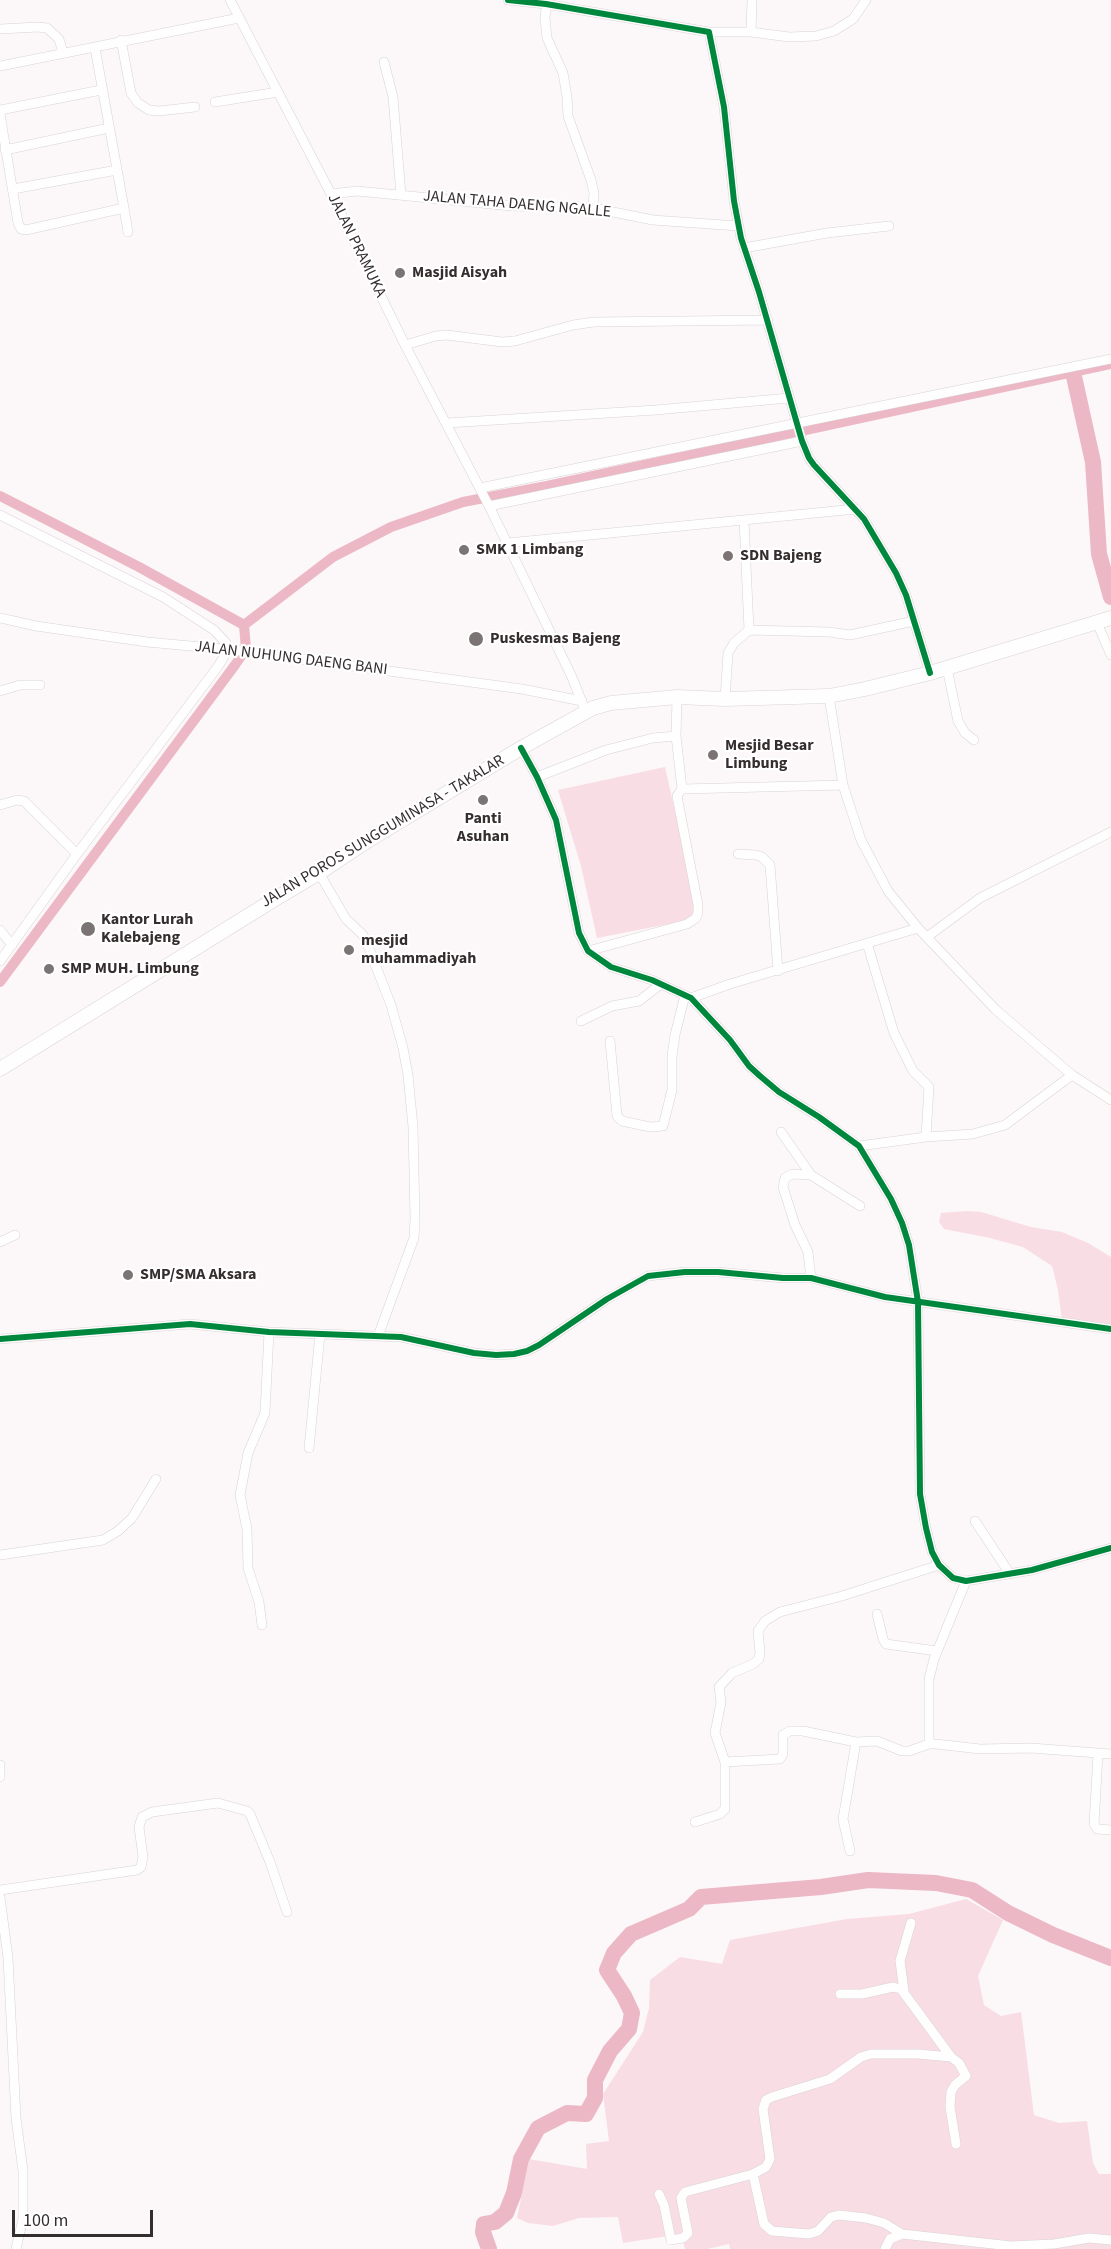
<!DOCTYPE html>
<style>
body{margin:0}
#map{position:relative;width:1111px;height:2249px;overflow:hidden;background:#fcf7f8;font-family:"Source Sans 3",sans-serif}
canvas{display:block}
.scale{position:absolute;left:12px;top:2210px;width:141px;height:27px;box-sizing:border-box;border:3px solid #352e2f;border-top:0;padding-left:8px;font-size:18px;line-height:21px;white-space:nowrap;color:#352e2f;-webkit-text-stroke:4px #fff;paint-order:stroke}
</style>
<div id="map">
<canvas width="1111" height="2249"></canvas>
<div class="scale">100 m</div>
</div>
<script>
const ctx = document.querySelector('canvas').getContext('2d');
ctx.lineJoin = 'round';
function fillPath(path, color) { ctx.fillStyle = color; ctx.fill(path, 'evenodd'); }
const shape = rows => new Path2D(rows.map(r => 'M' + r).join(''));
function trace(path, color, width, dash) { ctx.strokeStyle = color; ctx.lineWidth = width; ctx.lineCap = dash ? 'butt' : 'round'; ctx.setLineDash(dash || []); ctx.stroke(path); }
function label(font, color, halo, rows, align = 'center') {
  ctx.font = font + ' "Source Sans 3",sans-serif'; ctx.lineWidth = 4.5; ctx.setLineDash([]); ctx.textBaseline = 'middle'; ctx.strokeStyle = halo; ctx.fillStyle = color; for (const [text, x, y, turn = 0] of rows) {
    ctx.save(); ctx.translate(x, y); ctx.rotate((+turn || 0) * Math.PI / 180); ctx.textAlign = isNaN(turn) ? turn : align; if (halo) ctx.strokeText(text, 0, 0); ctx.fillText(text, 0, 0); ctx.restore();
  }
}
fillPath(shape([
 [665,767,699,918,597,938,581,866,558,790],
 [968,1211,981,1212,1031,1227,1062,1232,1088,1243,1111,1257,1111,1324,1087,1324,1062,1321,1058,1290,1052,1266,1023,1247,990,1238,944,1229,939,1222,941,1213],
 [966,1899,1003,1920,978,1976,984,2005,1001,2016,1021,2012,1034,2115,1059,2123,1087,2121,1093,2163,1099,2174,1111,2174,1111,2249,730,2249,729,2244,707,2249,685,2249,681,2234,623,2243,618,2217,579,2218,553,2226,528,2223,517,2218,529,2159,587,2169,586,2144,609,2141,603,2094,643,2032,649,2008,650,1980,680,1957,722,1964,730,1940,847,1919,909,1914]
]), '#f9dde4');
trace(shape([
 [0,496,139,567,244,625],
 [244,625,333,557,391,527,463,502,547,486,1111,364],
 [0,982,235,665,246,649,244,625]
]), '#ecb8c5', 10);
trace(shape([
 [1073,372,1093,462,1099,554,1111,597],
 [489,2249,483,2232,484,2224,495,2222,506,2213,514,2193,521,2159,538,2128,567,2113,586,2114,595,2098,595,2080,610,2051,629,2029,632,2013,624,1996,607,1970,614,1953,631,1934,689,1909,701,1897,821,1887,868,1880,936,1883,972,1890,1008,1913,1053,1935,1111,1958]
]), '#ecb8c5', 16);
const minor = shape([
 [230,0,331,194,405,345,489,506,571,675,586,712],
 [508,0,546,4,709,32,724,107,734,201,741,238,759,292,802,441,809,458,814,465,864,519,896,573,906,595,930,673],
 [547,0,545,18,547,38,563,73,567,97,568,116,591,180,594,193,593,208],
 [0,29,38,27,47,28,59,39,63,53],
 [709,32,751,32,789,37,816,36,834,31,853,19,866,0],
 [751,32,752,0],
 [121,40,131,93,138,103,149,110,159,111,195,107],
 [384,62,393,97,401,195],
 [0,66,239,18],
 [215,102,278,92],
 [0,110,101,90],
 [0,114,18,223,21,229,26,230,124,208,95,48],
 [5,150,109,128],
 [13,189,117,170],
 [331,194,357,191,512,206,593,208,653,220,738,226],
 [124,208,128,232],
 [744,248,827,233,889,226],
 [405,345,436,336,447,335,502,342,515,341,573,325,594,322,768,320],
 [447,423,656,410,789,398],
 [480,488,1111,359],
 [489,506,802,441],
 [0,515,163,597,214,630,226,643,228,649,219,665,77,854,0,961],
 [508,543,856,509],
 [0,618,36,626,147,642,234,650,522,689,582,701],
 [1097,623,1111,655],
 [749,630,829,632,850,635,914,621],
 [947,668,958,721,965,733,974,740],
 [0,691,20,685,40,685],
 [829,696,843,785,861,840,888,891,918,928,996,1010,1072,1075,1111,1100],
 [677,697,676,736,682,789],
 [725,699,728,653,734,643,749,630,744,520],
 [521,748,537,777,556,820,579,933,588,951,611,967,652,980,691,998,730,1040,749,1066,760,1076,779,1092,819,1117,859,1146,891,1199,902,1223,909,1245,918,1302,920,1494,926,1528,932,1552,939,1565,953,1578,966,1581,1032,1570,1111,1548],
 [537,777,606,750,653,738,676,736],
 [0,805,17,800,24,801,77,854],
 [738,854,756,855,762,857,770,865,778,971],
 [319,873,346,919,363,935,366,941,391,1005,403,1048,408,1075,413,1127,415,1219,414,1238,378,1336],
 [0,930,12,945],
 [927,937,980,898,1111,832],
 [867,943,894,1033,913,1071,929,1087,926,1137],
 [588,951,687,924,696,918,698,913,698,905,677,796,682,789,843,785],
 [691,998,730,984,918,928],
 [581,1021,612,1006,639,1001,661,984],
 [610,1041,617,1116,622,1121,650,1127,663,1126,672,1090,672,1056,675,1035,685,995],
 [781,1132,811,1175],
 [859,1146,926,1137,973,1134,1005,1125,1072,1075],
 [0,1242,15,1235],
 [811,1278,808,1252,795,1225,783,1187,785,1178,792,1174,811,1175,860,1206],
 [0,1339,190,1324,269,1332,401,1337,474,1353,496,1355,514,1354,527,1351,539,1345,607,1299,648,1276,685,1272,718,1272,783,1278,811,1278,885,1297,1111,1329],
 [309,1448,320,1334],
 [975,1521,1010,1574],
 [0,1555,103,1540,118,1531,132,1518,156,1479],
 [877,1614,883,1639,886,1644,937,1651],
 [262,1625,259,1602,248,1568,247,1529,240,1495,248,1453,265,1413,269,1332],
 [929,1744,929,1679,934,1659,966,1581],
 [1098,1754,1094,1824,1097,1829,1111,1830],
 [725,1762,715,1733,721,1702,719,1687,732,1673,753,1664,759,1659,760,1653,758,1631,765,1621,780,1612,842,1596,939,1565],
 [0,1765,0,1777],
 [695,1822,720,1814,725,1809,725,1762,780,1759,783,1754,783,1735,790,1731,803,1731,856,1742,877,1741,902,1751,909,1751,929,1744,936,1744,980,1749,1031,1748,1111,1754],
 [850,1851,843,1819,856,1742],
 [0,1890,137,1870,141,1867,143,1857,139,1827,142,1817,152,1812,218,1803,247,1811,250,1814,270,1862,287,1912],
 [0,1897,8,1958,16,2118,23,2171,23,2219,16,2249],
 [904,1991,900,1961,911,1923],
 [840,1994,862,1994,893,1987,901,1989,951,2057],
 [753,2174,766,2167,770,2159,763,2109,766,2100,772,2097,830,2079,861,2057,871,2054,918,2054,951,2057,959,2063,966,2076,955,2085,951,2092,950,2107,956,2144],
 [659,2194,664,2205,671,2240,683,2238,688,2233,681,2198,685,2192,753,2174,764,2224,772,2231,809,2234,818,2231,831,2217,839,2215,866,2218,884,2223,902,2234],
 [885,2249,890,2239,902,2234,1011,2246,1054,2244,1089,2238,1111,2240]
]);
const highway = shape([
 [0,1069,280,896,319,873,369,840,521,748,593,708,611,703,677,697,725,699,829,696,865,689,930,673,1111,618]
]);
trace(minor, '#d9d3d4', 10);
trace(highway, '#d9d3d4', 15);
trace(minor, '#fffefe', 9);
trace(highway, '#fffefe', 14);
trace(shape([
 [508,0,546,4,709,32,724,107,734,201,741,238,759,292,802,441,809,458,814,465,864,519,896,573,906,595,930,673],
 [521,748,537,777,556,820,579,933,588,951,611,967,652,980,691,998,730,1040,749,1066,760,1076,779,1092,819,1117,859,1146,891,1199,902,1223,909,1245,918,1302,920,1494,926,1528,932,1552,939,1565,953,1578,966,1581,1032,1570,1111,1548],
 [0,1339,190,1324,269,1332,401,1337,474,1353,496,1355,514,1354,527,1351,539,1345,607,1299,648,1276,685,1272,718,1272,783,1278,811,1278,885,1297,1111,1329]
]), '#00873e', 6);
for (const [x, y, r, color] of [
 [400,273,6,"#7b7475"],
 [464,550,6,"#7b7475"],
 [728,556,6,"#7b7475"],
 [476,639,8,"#7b7475"],
 [713,755,6,"#7b7475"],
 [483,800,6,"#7b7475"],
 [88,929,8,"#7b7475"],
 [349,950,6,"#7b7475"],
 [49,969,6,"#7b7475"],
 [128,1275,6,"#7b7475"]
]) { const dot = new Path2D(); dot.arc(x, y, r, 0, 2 * Math.PI); ctx.fillStyle = color; ctx.fill(dot); trace(dot, '#fff', 2); }
label('16px', '#352e2f', '#fff', [
 ["JALAN TAHA DAENG NGALLE",517,205,5],
 ["JALAN PRAMUKA",356,246,64],
 ["JALAN NUHUNG DAENG BANI",291,659,7],
 ["JALAN POROS SUNGGUMINASA - TAKALAR",383,832,-31]
]);
label('bold 16px', '#352e2f', '#fff', [
 ["Masjid Aisyah",412,273],
 ["SMK 1 Limbang",476,550],
 ["SDN Bajeng",740,556],
 ["Puskesmas Bajeng",490,639],
 ["Mesjid Besar",725,746],
 ["Limbung",725,764],
 ["Panti",483,819,"center"],
 ["Asuhan",483,837,"center"],
 ["Kantor Lurah",101,920],
 ["Kalebajeng",101,938],
 ["mesjid",361,941],
 ["muhammadiyah",361,959],
 ["SMP MUH. Limbung",61,969],
 ["SMP/SMA Aksara",140,1275]
], 'left');
</script>
